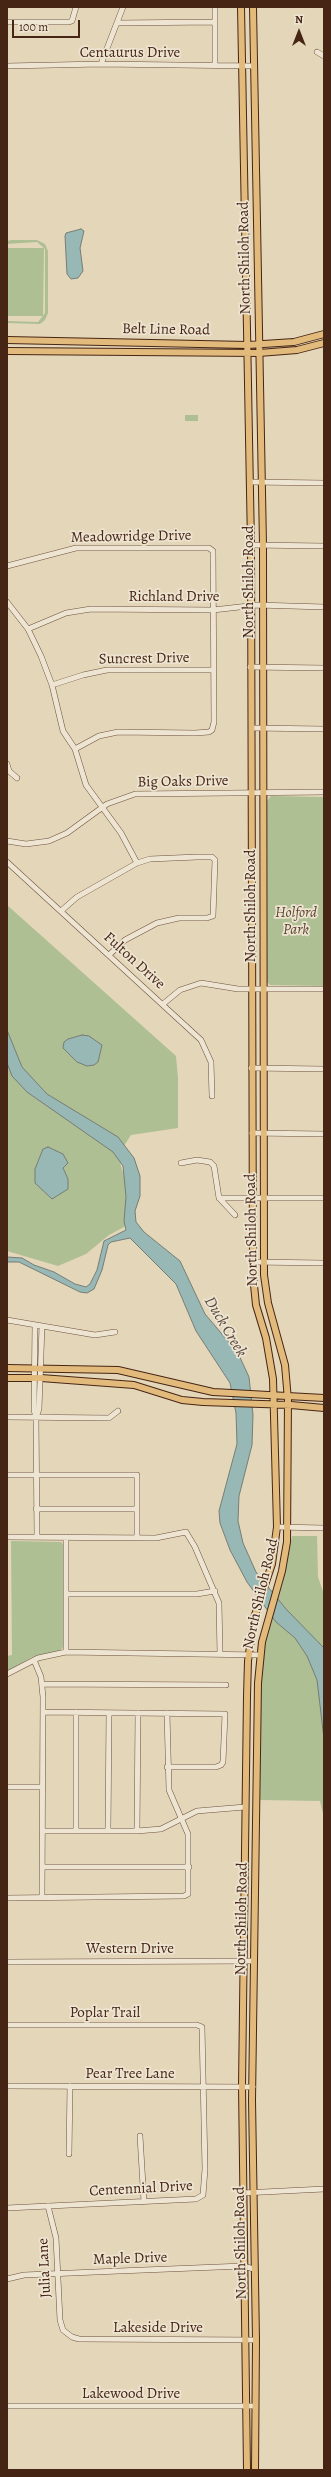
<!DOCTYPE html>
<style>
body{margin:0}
#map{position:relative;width:331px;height:2477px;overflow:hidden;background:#e4d6b9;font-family:Alegreya,serif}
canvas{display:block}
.frame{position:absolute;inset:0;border:8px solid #472515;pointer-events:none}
.north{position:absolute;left:279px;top:12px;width:40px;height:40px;-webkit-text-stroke:3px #ede4d2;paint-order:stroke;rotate:0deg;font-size:11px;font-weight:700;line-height:16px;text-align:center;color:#472515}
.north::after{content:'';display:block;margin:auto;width:14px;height:18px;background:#472515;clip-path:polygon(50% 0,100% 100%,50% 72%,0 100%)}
.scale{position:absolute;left:12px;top:20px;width:68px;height:18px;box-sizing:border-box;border:2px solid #472515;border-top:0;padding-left:5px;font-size:12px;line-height:14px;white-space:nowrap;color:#472515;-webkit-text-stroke:3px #ede4d2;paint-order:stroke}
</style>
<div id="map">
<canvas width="331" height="2477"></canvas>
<div class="frame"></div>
<div class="north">N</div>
<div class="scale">100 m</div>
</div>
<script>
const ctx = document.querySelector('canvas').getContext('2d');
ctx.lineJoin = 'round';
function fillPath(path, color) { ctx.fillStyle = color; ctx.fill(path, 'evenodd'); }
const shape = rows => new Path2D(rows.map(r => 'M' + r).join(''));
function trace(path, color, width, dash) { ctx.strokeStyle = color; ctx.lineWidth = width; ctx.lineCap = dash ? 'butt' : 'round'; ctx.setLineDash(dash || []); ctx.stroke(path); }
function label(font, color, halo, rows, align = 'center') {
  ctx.font = font + ' Alegreya,serif'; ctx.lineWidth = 3.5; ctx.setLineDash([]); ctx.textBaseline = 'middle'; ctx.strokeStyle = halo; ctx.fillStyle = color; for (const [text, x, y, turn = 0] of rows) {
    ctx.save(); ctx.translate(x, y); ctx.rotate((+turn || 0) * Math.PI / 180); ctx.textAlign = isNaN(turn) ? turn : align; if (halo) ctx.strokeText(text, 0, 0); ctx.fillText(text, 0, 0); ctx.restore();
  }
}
fillPath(shape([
 [11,240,37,240,45,244,48,251,48,313,45,320,40,324,7,323,7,321,38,322,45,313,45,249,37,242,7,244,7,241],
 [7,248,44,248,43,316,7,316],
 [185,415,198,415,198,421,185,421],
 [271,796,324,797,324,986,270,985,266,981,267,801],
 [7,905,176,1056,178,1078,178,1128,131,1135,118,1155,129,1195,126,1226,109,1235,86,1254,58,1266,7,1251],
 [292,1536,317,1536,318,1577,324,1594,324,1818,320,1801,259,1800,262,1655,267,1626,282,1585],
 [11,1541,61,1542,63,1544,63,1647,60,1651,32,1657,7,1672,7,1656,12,1655]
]), '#aebf94');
const water = shape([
 [81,229,84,231,80,248,83,271,78,278,71,279,67,274,65,236,66,233,81,229],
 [7,1030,22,1067,47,1094,118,1137,134,1158,140,1176,140,1196,135,1211,136,1222,144,1232,180,1261,205,1314,238,1353,249,1377,253,1415,252,1445,239,1496,238,1521,243,1543,256,1572,286,1609,324,1648,324,1739,317,1680,307,1656,295,1638,276,1622,247,1582,230,1550,220,1523,219,1511,237,1444,236,1413,230,1383,196,1331,176,1284,130,1238,111,1242,108,1245,102,1270,94,1289,87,1293,80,1292,19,1262,7,1262,7,1257,22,1258,34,1265,54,1272,75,1284,86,1287,90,1284,97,1270,104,1241,126,1230,124,1221,126,1197,123,1166,113,1152,27,1092,12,1076,7,1063,7,1030],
 [82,1035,89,1036,102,1045,98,1062,94,1065,87,1066,77,1062,63,1048,64,1042,68,1039,82,1035],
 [48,1147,63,1154,68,1163,63,1168,68,1179,68,1189,52,1199,35,1183,35,1169,43,1149,48,1147]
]);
fillPath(water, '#97b8b5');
trace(water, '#777d75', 1);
const minor = shape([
 [215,7,215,65],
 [7,22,69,22,72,21,76,7],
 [117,23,215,22],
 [317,52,324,56],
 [101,64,123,7],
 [7,66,101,64,254,66],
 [250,482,324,483],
 [251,545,324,546],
 [7,566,76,548,209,548,213,551,214,722,212,730,209,732,195,733,118,732,99,736,75,749],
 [7,602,28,629,41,656,52,685,63,731,75,749,86,785,121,833,137,863],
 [28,629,66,613,91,609,213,610,257,605,324,607],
 [250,667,324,668],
 [52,685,83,675,107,670,213,670],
 [252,728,324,729],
 [7,764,9,771,17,778],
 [7,841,26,844,49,841,67,833,107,804,135,794,324,792],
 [7,862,201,1040,211,1062,212,1096],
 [61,911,77,897,137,863,150,859,197,857,212,857,215,860,213,916,207,918,179,918,157,923,125,940,109,955],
 [163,1004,180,990,201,983,238,989,324,989],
 [251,1068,324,1069],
 [252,1133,324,1134],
 [181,1163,197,1160,210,1162,214,1166,219,1198,235,1215],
 [219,1198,324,1198],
 [253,1262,324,1263],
 [7,1320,95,1335,115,1332],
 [35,1325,34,1410,36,1417,39,1409,42,1326],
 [7,1417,109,1418,118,1411],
 [36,1417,37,1537],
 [7,1475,137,1475,137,1538],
 [36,1509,137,1509],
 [277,1527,324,1528],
 [7,1537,156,1538,186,1532,195,1547,219,1603,220,1654],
 [66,1537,66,1594],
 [66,1652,66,1594,197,1594,215,1591],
 [34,1660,41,1677,43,1697,42,1896],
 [7,1674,38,1658,66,1652,260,1655],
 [42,1684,226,1685],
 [43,1712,225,1714,223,1762,221,1765,216,1767,167,1767],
 [76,1712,76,1830],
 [7,1787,43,1787],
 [108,1830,109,1713],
 [42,1831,137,1831,161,1829,197,1811,245,1807],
 [137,1831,138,1713],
 [42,1867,189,1867],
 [7,1898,184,1896,188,1894,188,1834,169,1790,167,1713],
 [7,1962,254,1961],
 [7,2025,197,2025,202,2027,205,2169,203,2195,196,2199,7,2208],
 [7,2086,253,2087],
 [140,2136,144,2202],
 [69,2154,70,2086],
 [243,2193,324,2189],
 [48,2206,56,2238,60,2320,63,2330,72,2337,79,2339,256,2340],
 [7,2279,24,2275,119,2271,243,2266,254,2269],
 [7,2406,255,2406]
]);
const major = shape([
 [241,7,251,545,253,1275,256,1305,266,1338,273,1379,277,1527,272,1564,254,1618,248,1661,247,1696,242,2086,247,2470],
 [253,7,263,545,264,1275,268,1303,285,1365,288,1400,287,1542,282,1571,262,1642,258,1683,252,2100,256,2340,255,2470],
 [7,340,248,345,294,342,324,334],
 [7,351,259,353,297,350,324,343],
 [7,1368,118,1370,213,1392,324,1398],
 [7,1378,41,1378,134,1385,182,1400,203,1402,291,1405,324,1408]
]);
trace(minor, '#6e513e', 6);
trace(major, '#472515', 8);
trace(minor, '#ede4d2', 5);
trace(major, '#e2bb7c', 6);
label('15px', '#472515', '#ede4d2', [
 ["Centaurus Drive",130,53],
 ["North Shiloh Road",245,258,-91],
 ["Belt Line Road",166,330,1],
 ["Meadowridge Drive",131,537,-1],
 ["North Shiloh Road",249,582,-90],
 ["Richland Drive",174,597],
 ["Suncrest Drive",144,659,-1],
 ["Big Oaks Drive",183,782,-1],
 ["North Shiloh Road",251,906,-90],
 ["Fulton Drive",134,961,42],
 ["North Shiloh Road",252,1230,-91],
 ["North Shiloh Road",261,1594,-77],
 ["North Shiloh Road",242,1919,-89],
 ["Western Drive",130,1949],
 ["Poplar Trail",105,2013],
 ["Pear Tree Lane",130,2074],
 ["Centennial Drive",141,2189,-3],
 ["North Shiloh Road",241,2243,-91],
 ["Maple Drive",130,2259,-2],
 ["Julia Lane",45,2268,-93],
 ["Lakeside Drive",158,2328],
 ["Lakewood Drive",131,2394]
]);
label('italic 15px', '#5c442e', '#ede4d2', [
 ["Holford",296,913],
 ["Park",296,930]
]);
label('italic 16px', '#5b4a3d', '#ede4d2', [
 ["Duck Creek",225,1327,59]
]);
</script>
